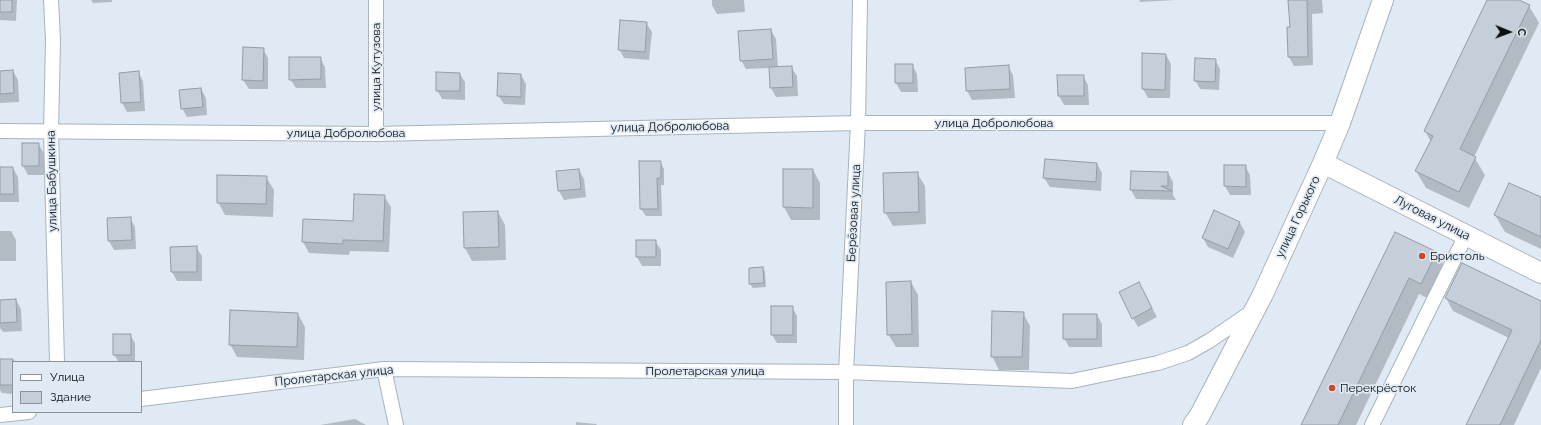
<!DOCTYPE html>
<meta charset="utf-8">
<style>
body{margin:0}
#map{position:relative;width:1541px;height:425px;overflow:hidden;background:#dfeaf4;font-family:Raleway,sans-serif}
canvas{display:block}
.legend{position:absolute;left:12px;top:361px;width:130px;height:52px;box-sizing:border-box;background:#dfeaf4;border:1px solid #8b939a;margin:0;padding:5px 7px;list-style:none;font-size:12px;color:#0c1013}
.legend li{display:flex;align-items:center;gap:8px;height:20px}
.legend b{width:20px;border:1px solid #8b939a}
.north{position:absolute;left:1489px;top:12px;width:40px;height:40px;-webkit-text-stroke:3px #dfeaf4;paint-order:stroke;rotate:91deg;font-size:11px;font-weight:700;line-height:16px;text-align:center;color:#0c1013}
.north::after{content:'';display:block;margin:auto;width:14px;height:18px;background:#0c1013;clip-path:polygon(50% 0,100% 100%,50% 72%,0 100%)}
</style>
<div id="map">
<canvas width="1541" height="425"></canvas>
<ul class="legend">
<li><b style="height:5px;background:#fff"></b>Улица</li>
<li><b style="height:11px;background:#c4cfd9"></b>Здание</li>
</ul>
<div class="north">С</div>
</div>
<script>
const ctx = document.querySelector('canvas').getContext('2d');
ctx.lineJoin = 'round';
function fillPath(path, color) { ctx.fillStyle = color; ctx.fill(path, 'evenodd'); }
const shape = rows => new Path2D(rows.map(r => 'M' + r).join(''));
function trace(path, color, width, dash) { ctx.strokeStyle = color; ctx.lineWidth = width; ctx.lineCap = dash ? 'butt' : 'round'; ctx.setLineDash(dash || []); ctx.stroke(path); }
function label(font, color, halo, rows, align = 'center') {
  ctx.font = font + ' Raleway,sans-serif'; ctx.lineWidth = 3.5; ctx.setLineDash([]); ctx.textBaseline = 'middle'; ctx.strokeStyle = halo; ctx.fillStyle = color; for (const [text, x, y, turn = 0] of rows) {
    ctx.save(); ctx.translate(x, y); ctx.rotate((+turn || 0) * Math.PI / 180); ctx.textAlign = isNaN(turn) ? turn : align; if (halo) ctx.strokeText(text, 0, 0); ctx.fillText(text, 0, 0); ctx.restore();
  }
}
fillPath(shape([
 [0,0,17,0,16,21,0,20],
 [91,0,112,0,112,2,93,3],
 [712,0,744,0,745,12,717,14,712,5],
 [1139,0,1176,0,1140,2],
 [1289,0,1322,0,1323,13,1312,14,1313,65,1294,66,1289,57,1291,27],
 [1488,0,1517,0,1529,6,1539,23,1474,157,1485,175,1469,208,1426,188,1416,171,1431,142,1425,131],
 [646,23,652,32,649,60,624,58,619,49],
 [771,30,776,39,778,68,791,67,797,76,798,96,776,97,771,88,770,68,746,69,741,60],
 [263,49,268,58,268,89,249,89,243,80],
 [1166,55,1171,64,1170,98,1148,98,1143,89],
 [320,58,325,67,326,88,296,88,290,79],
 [1215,60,1220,69,1219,90,1200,89,1195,80],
 [912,65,917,74,918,92,901,92,896,83],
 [1008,66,1013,75,1015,98,972,100,967,91,966,69],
 [13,71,18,80,19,102,0,103,0,72],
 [138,72,143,81,145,111,127,112,122,103,120,74],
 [460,74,465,82,465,100,442,99,437,90],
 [521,75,526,84,525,105,504,104,498,95],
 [1058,76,1083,76,1088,85,1089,105,1064,105,1059,96],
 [201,89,206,98,207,115,187,117,182,108],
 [38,144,44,153,44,175,28,175,23,166],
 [640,162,660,162,664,169,664,185,661,185,662,216,646,216,641,209],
 [1097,164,1102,173,1101,191,1050,187,1044,178],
 [1225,166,1245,166,1250,175,1251,195,1230,195,1225,186],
 [0,168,13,168,18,177,19,202,0,202],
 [579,170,584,179,586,197,564,200,559,191],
 [784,170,813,170,820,183,820,220,791,220,784,207],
 [917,173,925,186,926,224,893,226,885,212],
 [1168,173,1173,182,1173,195,1176,200,1136,199,1131,190],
 [266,177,274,190,273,217,225,215,218,202],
 [384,196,391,207,389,252,350,251,349,255,309,253,303,242,354,222],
 [1541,199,1541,249,1505,232,1495,215],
 [498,212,505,225,506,260,472,261,465,248],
 [130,218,135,227,136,249,114,250,109,241],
 [1240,223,1245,232,1233,258,1208,247,1203,238],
 [0,231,11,231,16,240,16,261,0,261],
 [1395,233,1436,253,1446,269,1431,300,1419,294,1356,425,1302,425],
 [637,241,655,241,661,250,661,266,642,266,637,257],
 [196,247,202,256,202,281,177,281,172,272,171,248],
 [763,268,765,272,766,287,753,288,750,284],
 [911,282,918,295,919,347,896,347,888,334],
 [1144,292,1157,317,1138,327,1133,318],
 [1446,298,1541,303,1541,368,1514,425,1467,425,1509,338,1453,311],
 [16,300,21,309,22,331,3,332,0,328,0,301],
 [792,307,797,316,797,343,777,343,772,335],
 [1023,313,1030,326,1029,370,999,370,992,356],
 [298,314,305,327,304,360,237,357,230,344],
 [1097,315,1102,324,1102,347,1069,347,1064,338],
 [130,335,135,343,135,362,119,362,114,355],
 [0,360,14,360,15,362,13,362,13,394,2,393,0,390],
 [355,419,366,425,320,425],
 [576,422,596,424,597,425,576,425]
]), '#0003');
const building = shape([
 [0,0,12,0,12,12,0,12,0,0],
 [1288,0,1307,0,1308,57,1288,57,1287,27,1290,27,1288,0],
 [1487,0,1519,0,1530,5,1460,149,1476,157,1459,192,1415,171,1433,136,1424,131,1487,0],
 [620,20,647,22,645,52,618,50,620,20],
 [771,29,773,59,740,61,738,31,771,29],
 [243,47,264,48,263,81,242,80,243,47],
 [1142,53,1166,54,1165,90,1142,89,1142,53],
 [289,57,321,57,321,79,289,80,289,57],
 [1195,58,1216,59,1215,82,1194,81,1195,58],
 [895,64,913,64,913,83,895,83,895,64],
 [1009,65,1010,89,966,91,965,68,1009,65],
 [792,66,793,87,770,88,769,67,792,66],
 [13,70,14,93,0,94,0,71,13,70],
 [139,71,141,102,121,103,119,73,139,71],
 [436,72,460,73,460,91,436,91,436,72],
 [498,73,521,74,521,97,497,96,498,73],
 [1057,75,1084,75,1084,96,1058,96,1057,75],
 [201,88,203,107,181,109,179,90,201,88],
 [22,143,39,143,39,166,22,166,22,143],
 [1045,159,1097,163,1096,182,1043,178,1045,159],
 [639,161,661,161,661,178,657,178,658,209,640,209,639,161],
 [1224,165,1246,165,1246,187,1224,186,1224,165],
 [0,167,13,167,14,194,0,194,0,167],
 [579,169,581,189,558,191,556,171,579,169],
 [783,169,813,169,813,208,783,207,783,169],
 [1131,171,1168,172,1168,186,1161,186,1172,191,1130,190,1131,171],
 [918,172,919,212,884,213,883,173,918,172],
 [217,175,267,176,266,204,217,203,217,175],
 [1509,183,1541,197,1541,237,1494,215,1509,183],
 [354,194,385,195,383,241,343,240,343,244,302,242,303,219,353,221,354,194],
 [1214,210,1240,222,1228,249,1202,238,1214,210],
 [498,211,499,247,464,248,463,212,498,211],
 [131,217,132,240,108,241,107,218,131,217],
 [1395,232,1437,252,1421,284,1409,278,1338,425,1301,425,1395,232],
 [636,240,656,240,656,257,636,257,636,240],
 [197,246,197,272,171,272,170,247,197,246],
 [1462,263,1541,301,1541,340,1500,425,1466,425,1512,330,1445,298,1462,263],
 [763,267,764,283,749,284,749,268,763,267],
 [911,281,912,334,887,335,886,282,911,281],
 [1139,282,1152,308,1132,319,1119,292,1139,282],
 [16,299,17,322,0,323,0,300,16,299],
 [771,306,793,306,793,335,771,335,771,306],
 [230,310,298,313,297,347,229,345,230,310],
 [992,311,1024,312,1022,357,991,357,992,311],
 [1063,314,1097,314,1097,339,1063,339,1063,314],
 [113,334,131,334,131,355,113,355,113,334],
 [0,359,13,359,13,385,0,385,0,359]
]);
fillPath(building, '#c4cfd9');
trace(building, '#929da6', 1);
const street = shape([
 [51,0,53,40,51,132,57,362],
 [0,131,376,134,858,123,1340,123],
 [376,134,376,0],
 [384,369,396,425],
 [141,399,384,369,846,372,1072,381,1158,363,1188,353,1209,341,1253,311],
 [0,415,29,412],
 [846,425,846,372,858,123,860,0],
 [1372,425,1466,235]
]);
const secondary = shape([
 [1323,163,1541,273],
 [1193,425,1200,415,1263,294,1323,163,1340,123,1383,0]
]);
trace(street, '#a8b3bd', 16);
trace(secondary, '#a8b3bd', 22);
trace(street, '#fff', 14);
trace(secondary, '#fff', 20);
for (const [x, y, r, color] of [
 [1422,256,4,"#d14726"],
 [1332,388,4,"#d14726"]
]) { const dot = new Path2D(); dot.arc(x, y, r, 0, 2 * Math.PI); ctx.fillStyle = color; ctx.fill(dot); trace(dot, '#dfeaf4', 1.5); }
label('12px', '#0c1013', '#dfeaf4', [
 ["улица Кутузова",376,67,-90],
 ["улица Добролюбова",994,123],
 ["улица Добролюбова",670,127,-1],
 ["улица Добролюбова",346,133],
 ["улица Бабушкина",52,181,-91],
 ["Берёзовая улица",854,213,-87],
 ["улица Горького",1298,217,-65],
 ["Луговая улица",1432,218,27],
 ["Пролетарская улица",705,371],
 ["Пролетарская улица",334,376,-6]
]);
label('12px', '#0c1013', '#dfeaf4', [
 ["Бристоль",1430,256],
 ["Перекрёсток",1340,388]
], 'left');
</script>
